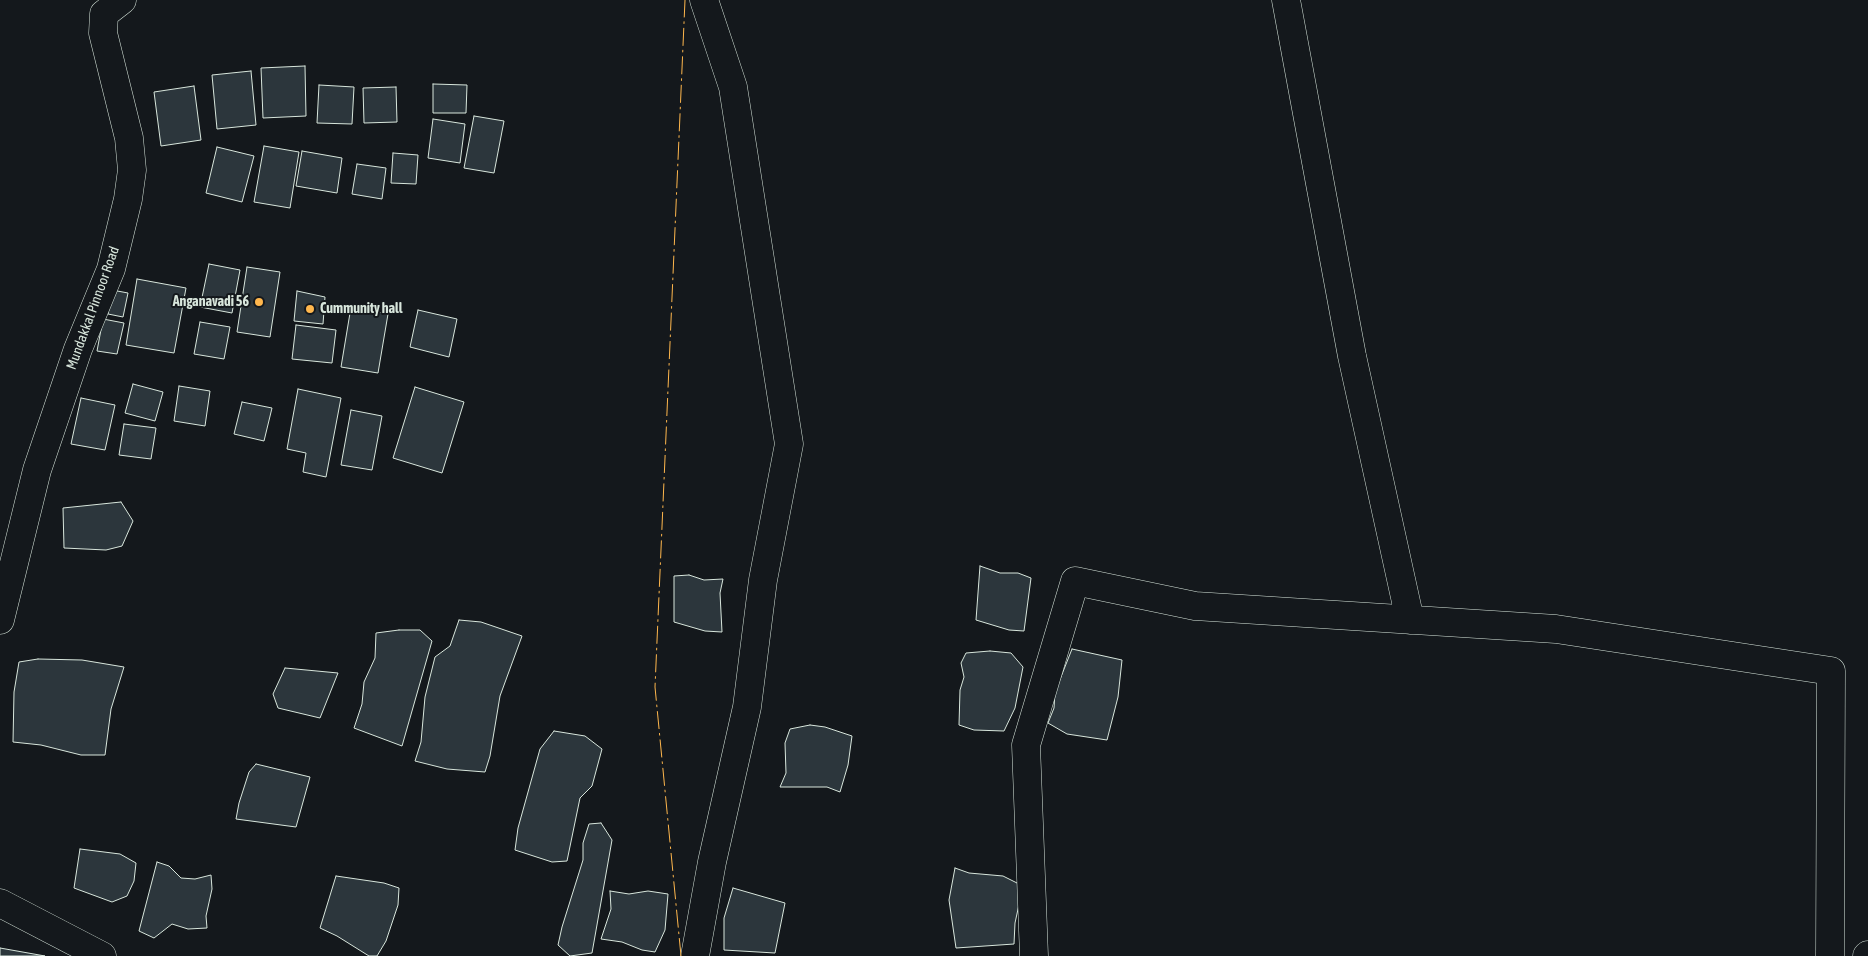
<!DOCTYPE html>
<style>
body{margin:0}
canvas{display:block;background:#14181c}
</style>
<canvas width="1868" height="956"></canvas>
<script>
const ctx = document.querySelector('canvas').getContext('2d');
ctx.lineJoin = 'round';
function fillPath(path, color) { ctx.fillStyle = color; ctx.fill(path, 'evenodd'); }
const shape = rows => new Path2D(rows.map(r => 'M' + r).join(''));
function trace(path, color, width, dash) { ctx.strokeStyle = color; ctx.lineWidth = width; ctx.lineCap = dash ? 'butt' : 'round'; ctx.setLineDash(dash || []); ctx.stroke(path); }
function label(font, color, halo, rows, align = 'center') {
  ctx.font = font + ' "Asap Condensed",sans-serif'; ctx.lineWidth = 4; ctx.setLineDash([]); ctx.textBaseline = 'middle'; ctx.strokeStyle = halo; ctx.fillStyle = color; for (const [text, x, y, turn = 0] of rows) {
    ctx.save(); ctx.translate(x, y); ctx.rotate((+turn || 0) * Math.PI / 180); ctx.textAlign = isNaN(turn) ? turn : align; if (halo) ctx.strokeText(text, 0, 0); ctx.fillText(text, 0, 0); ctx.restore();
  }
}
const building = shape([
 [305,66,306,116,263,118,261,68,305,66],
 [251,71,256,125,217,129,212,75,251,71],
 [433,84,467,85,466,113,433,113,433,84],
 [319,85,354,87,352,124,317,123,319,85],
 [194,86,201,140,161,146,154,92,194,86],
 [396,87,397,122,364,123,363,88,396,87],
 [474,116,504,121,494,173,464,168,474,116],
 [433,119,465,124,460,163,428,158,433,119],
 [264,146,299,152,290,208,254,202,264,146],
 [217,147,254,156,242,202,206,193,217,147],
 [302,151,342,158,337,193,296,186,302,151],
 [393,153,418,155,416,184,391,183,393,153],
 [357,164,386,168,382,199,352,194,357,164],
 [209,264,240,270,232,313,200,307,209,264],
 [247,267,280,272,270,337,237,332,247,267],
 [137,279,186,288,174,353,126,345,137,279],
 [112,290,128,293,123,317,108,314,112,290],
 [297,291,325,297,323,324,294,321,297,291],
 [351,307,388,314,378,373,341,367,351,307],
 [418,310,457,319,449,357,410,347,418,310],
 [103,319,124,323,117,354,97,351,103,319],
 [200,322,230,327,224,359,194,354,200,322],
 [296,325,336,330,332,363,292,359,296,325],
 [133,384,163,392,155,421,125,413,133,384],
 [179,386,210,391,205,426,174,421,179,386],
 [415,387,464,402,442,473,393,458,415,387],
 [298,389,341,398,326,477,303,472,306,453,287,449,298,389],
 [81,398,115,405,105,450,71,444,81,398],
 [242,402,272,408,264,441,234,434,242,402],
 [351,410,382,416,372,470,341,465,351,410],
 [124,424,156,428,151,459,119,455,124,424],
 [121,502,133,521,122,546,106,550,64,548,63,508,121,502],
 [980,566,1000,573,1018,573,1031,578,1024,631,1009,630,976,620,980,566],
 [689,575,704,580,723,579,720,593,722,632,705,631,674,622,674,576,689,575],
 [459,620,481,622,522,636,500,696,490,756,485,772,447,769,415,761,421,742,425,697,435,657,450,646,459,620],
 [399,630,420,630,432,641,402,746,354,728,362,704,364,682,375,658,376,633,399,630],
 [1072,649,1122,660,1118,697,1107,740,1067,734,1048,723,1054,708,1055,692,1072,649],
 [990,651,1011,653,1023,667,1015,708,1004,731,974,730,959,725,960,690,964,677,961,663,966,653,990,651],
 [38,659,82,660,124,667,111,709,105,755,81,755,41,745,13,742,14,692,19,662,38,659],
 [285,668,338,673,320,718,278,708,273,694,285,668],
 [810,725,825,727,852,736,848,765,840,792,827,787,780,787,786,773,785,743,790,729,810,725],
 [554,731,585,736,602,749,592,786,580,798,567,861,552,862,515,850,518,828,540,749,554,731],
 [256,764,310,777,296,827,236,819,239,803,249,772,256,764],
 [601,823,612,840,592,953,570,956,558,945,562,927,583,860,583,843,589,824,601,823],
 [80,849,120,854,136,863,134,881,127,896,112,902,74,888,80,849],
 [157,862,169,866,181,878,195,879,211,875,212,889,206,916,207,928,188,929,172,924,154,938,139,931,157,862],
 [955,868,969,873,1003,876,1023,886,1015,923,1014,944,956,948,949,900,955,868],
 [336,876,384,883,399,888,398,905,386,941,377,956,369,956,337,936,320,928,336,876],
 [733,888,785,903,775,953,724,950,724,918,733,888],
 [610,891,629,894,648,891,668,894,665,930,655,952,642,950,622,942,601,939,611,909,610,891],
 [0,948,45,956,0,956,0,948]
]);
fillPath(building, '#2c363c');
trace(building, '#d8e6dc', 1);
const street = shape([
 [1286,0,1352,356,1410,620],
 [0,620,37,470,78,349,111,269,128,199,132,170,129,138,103,33,104,14,122,0],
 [0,903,102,956],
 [695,956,712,862,747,707,763,580,789,444,733,87,704,0],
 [1034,956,1026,745,1075,581,1195,606,1556,629,1831,671,1830,956],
 [1867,956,1868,955]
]);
trace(street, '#d8e6dc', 29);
trace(street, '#14181c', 28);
trace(shape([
 [681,956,655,687,685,0]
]), '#ffb74d', 1, [18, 4, 2.5, 4]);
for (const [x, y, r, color] of [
 [259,302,5,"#ffb74d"],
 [310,309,5,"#ffb74d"]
]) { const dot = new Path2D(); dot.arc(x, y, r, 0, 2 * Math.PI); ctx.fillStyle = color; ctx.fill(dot); trace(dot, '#14181c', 2); }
label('bold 14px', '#d8e6dc', '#14181c', [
 ["Anganavadi 56",249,302],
 ["Cummunity hall",320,309,"left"]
], 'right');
label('14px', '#d8e6dc', '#14181c', [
 ["Mundakkal Pinnoor Road",93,308,-70]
]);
</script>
